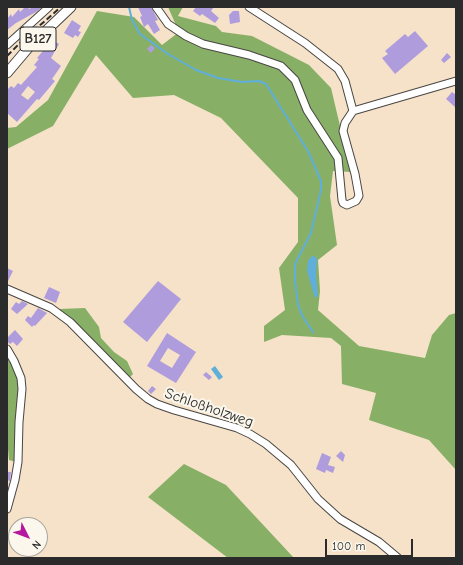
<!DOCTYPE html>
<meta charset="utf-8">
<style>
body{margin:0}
#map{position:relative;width:463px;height:565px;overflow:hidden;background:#f5e2c9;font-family:"Comic Neue",sans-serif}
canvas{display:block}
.frame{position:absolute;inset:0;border:8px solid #2b2b2b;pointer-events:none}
.north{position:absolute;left:8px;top:517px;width:40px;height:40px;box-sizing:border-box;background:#fbf7ec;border:1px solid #a8a59f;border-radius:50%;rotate:132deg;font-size:11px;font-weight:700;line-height:16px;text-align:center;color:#2b2b2b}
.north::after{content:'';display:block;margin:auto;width:14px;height:18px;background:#b5179e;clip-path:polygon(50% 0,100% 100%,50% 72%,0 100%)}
.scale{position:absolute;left:325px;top:539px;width:88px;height:18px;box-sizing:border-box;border:2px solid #2b2b2b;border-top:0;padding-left:5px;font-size:12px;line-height:14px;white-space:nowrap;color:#2b2b2b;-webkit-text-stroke:3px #fbf7ec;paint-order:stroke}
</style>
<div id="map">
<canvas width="463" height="565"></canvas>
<div class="frame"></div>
<div class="north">N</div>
<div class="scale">100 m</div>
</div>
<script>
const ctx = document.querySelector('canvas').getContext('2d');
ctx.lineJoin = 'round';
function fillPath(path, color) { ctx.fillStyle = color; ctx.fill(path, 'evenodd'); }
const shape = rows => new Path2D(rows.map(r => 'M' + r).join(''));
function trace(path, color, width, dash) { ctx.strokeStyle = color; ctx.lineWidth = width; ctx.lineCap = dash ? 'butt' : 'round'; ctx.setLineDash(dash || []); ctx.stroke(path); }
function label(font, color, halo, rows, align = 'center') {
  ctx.font = font + ' "Comic Neue",sans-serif'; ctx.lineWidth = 4; ctx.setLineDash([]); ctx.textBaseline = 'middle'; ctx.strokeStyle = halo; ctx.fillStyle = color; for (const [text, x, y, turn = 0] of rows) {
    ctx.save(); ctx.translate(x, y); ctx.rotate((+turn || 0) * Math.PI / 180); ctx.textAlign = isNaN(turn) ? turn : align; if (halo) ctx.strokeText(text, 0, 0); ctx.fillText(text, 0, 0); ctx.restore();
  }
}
fillPath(shape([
 [168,7,183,7,178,16,216,26,222,32,252,36,309,65,331,88,351,172,333,171,330,196,337,245,318,260,320,291,318,310,359,346,425,358,432,335,449,315,456,313,456,470,429,440,369,420,376,393,342,384,341,346,331,338,282,335,264,342,264,326,285,310,279,268,298,242,298,198,221,118,174,95,133,98,96,55,53,126,7,149,7,128,16,127,48,100,97,11,134,17,162,45,179,32],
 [85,308,99,327,101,338,114,352,127,361,133,374,128,379,57,310,60,309],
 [7,354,18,379,20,391,16,462,9,460,7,439],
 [184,464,226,485,294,558,228,558,148,497]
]), '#87af66');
fillPath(shape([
 [312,256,316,257,317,260,316,274,318,296,315,298,307,271,308,261],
 [215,366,223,377,219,380,211,369]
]), '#60afda');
trace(shape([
 [129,7,132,20,140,34,168,54,196,70,218,78,242,82,259,81,266,84,308,151,321,181,321,190,311,233,295,264,295,280,298,305,303,317,313,332]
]), '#60afda', 2);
fillPath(shape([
 [25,7,28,7,29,9,33,7,42,7,36,12,16,23,7,30,7,19,11,14,12,17,19,9,20,12],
 [138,7,151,7,158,20,155,21,160,30,154,34,148,24,144,27,140,17,142,16],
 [196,7,214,7,211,11,219,18,215,23,202,14,200,16,193,11],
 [233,11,239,11,240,22,230,24,229,15],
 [72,20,81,26,78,31,81,32,78,37,75,35,73,38,64,33],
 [415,31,428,46,395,74,382,58,388,54,385,51,405,34,408,37],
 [52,40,59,44,51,58,61,66,52,79,55,81,39,100,37,99,17,122,7,113,7,90,11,86,14,88,18,83,21,85,37,67,34,65,39,59,37,58],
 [28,86,35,92,28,100,21,95],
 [151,45,155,48,151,53,147,49],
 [447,53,451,57,444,63,441,60],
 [452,92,456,95,456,108,446,99],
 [7,268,13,271,7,283],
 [158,281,181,299,147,342,123,322],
 [49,287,60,292,56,303,44,298],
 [22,301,28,304,17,314,11,309,16,302,19,304],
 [38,308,47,313,35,326,34,325,32,327,25,320,28,316,31,318],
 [15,330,23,339,17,346,13,342,10,344,7,341,7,338],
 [167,333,196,352,176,383,147,366],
 [168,348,180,355,172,368,160,361],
 [206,372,212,377,209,380,203,375],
 [152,386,156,389,151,394,148,391],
 [341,451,345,455,343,462,336,456],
 [322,453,331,457,328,465,335,467,333,473,326,470,325,473,316,469],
 [7,472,11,472,10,481,7,480]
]), '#af9cdc');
const minor = shape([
 [156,7,168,24,186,36,203,44,249,55,281,66,295,80,307,110,338,158,342,200,343,203,347,205,356,201,359,196,355,174,343,131,345,123,353,111,456,81],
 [249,7,305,43,338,69,345,81,353,111],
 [7,45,49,7],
 [7,289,51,308,70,322,136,389,148,399,157,404,174,410,237,428,250,434,266,444,291,465,318,499,340,519,379,542,398,558],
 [7,349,14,361,21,378,22,389,19,422,18,462,15,480,7,509]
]);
const major = shape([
 [7,73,29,47,71,7]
]);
trace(minor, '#494643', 9);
trace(major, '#494643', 11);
trace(minor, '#fff', 7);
trace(major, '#fff', 9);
trace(shape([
 [7,56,23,40,61,7]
]), '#2b2b2b', 2, [6, 3]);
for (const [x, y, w] of [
 [38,39,36]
]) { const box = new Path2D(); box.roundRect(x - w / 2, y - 12, w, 24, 3); ctx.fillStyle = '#fbf7ec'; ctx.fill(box); trace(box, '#2b2b2b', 1); }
label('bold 14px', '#2b2b2b', null, [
 ["B127",38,39]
]);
label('15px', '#2b2b2b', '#fbf7ec', [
 ["Schloßholzweg",209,408,19]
]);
</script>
